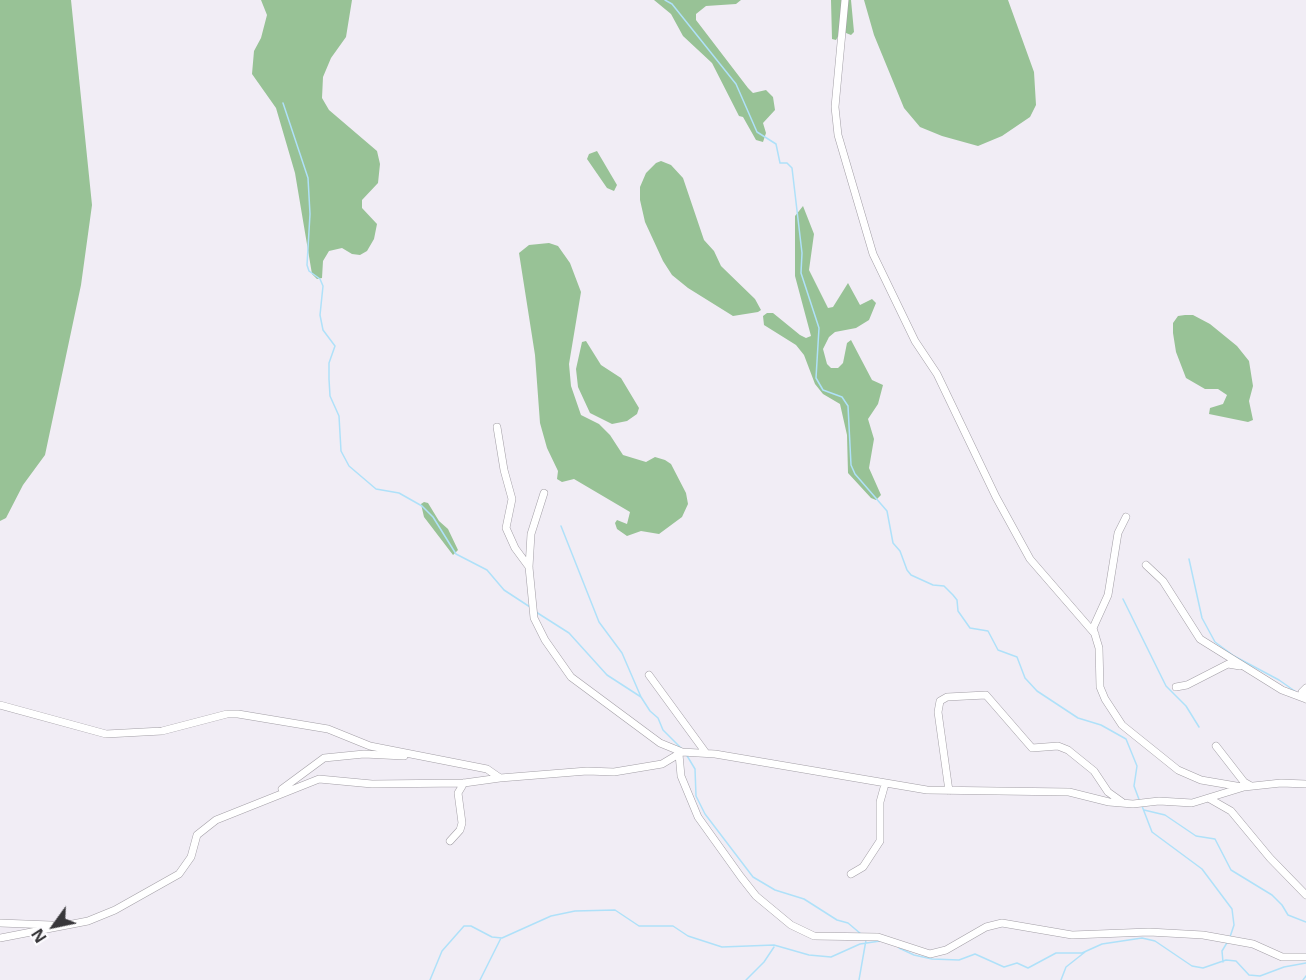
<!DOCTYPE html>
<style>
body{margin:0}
#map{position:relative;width:1306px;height:980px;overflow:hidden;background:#f1edf5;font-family:"Open Sans",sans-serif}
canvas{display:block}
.north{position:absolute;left:24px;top:896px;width:60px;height:60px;-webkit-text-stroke:4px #fdfcff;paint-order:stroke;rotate:237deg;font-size:16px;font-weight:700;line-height:24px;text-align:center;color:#38373a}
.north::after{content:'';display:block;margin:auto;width:21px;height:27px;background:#38373a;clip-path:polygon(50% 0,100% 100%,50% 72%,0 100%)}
</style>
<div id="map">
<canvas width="1306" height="980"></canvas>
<div class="north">N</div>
</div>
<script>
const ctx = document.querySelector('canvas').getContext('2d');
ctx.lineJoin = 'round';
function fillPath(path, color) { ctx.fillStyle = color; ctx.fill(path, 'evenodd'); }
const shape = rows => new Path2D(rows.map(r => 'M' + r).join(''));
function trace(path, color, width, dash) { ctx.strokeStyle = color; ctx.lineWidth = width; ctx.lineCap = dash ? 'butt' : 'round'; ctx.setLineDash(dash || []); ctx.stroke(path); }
fillPath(shape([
 [0,0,71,0,92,205,81,285,45,455,23,485,6,518,0,521],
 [261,0,352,0,346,37,331,58,323,77,322,98,329,110,377,151,380,164,378,183,362,200,362,208,377,224,374,239,367,251,360,255,352,254,342,248,329,251,323,261,322,278,317,279,312,274,295,173,276,108,252,74,254,51,261,38,267,15],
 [654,0,741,0,736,4,706,6,696,14,696,20,748,88,753,93,766,90,773,97,775,110,763,123,766,133,763,142,756,140,743,117,739,116,712,63,683,36,671,14],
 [831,0,851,0,854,32,851,35,841,31,836,40,832,39],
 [864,0,1008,0,1034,72,1036,105,1030,117,1002,136,978,146,942,136,920,127,904,108,874,35],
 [597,151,617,185,614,191,607,188,587,159,589,154],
 [661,161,671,165,683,178,704,240,714,251,721,266,755,299,761,310,758,312,733,316,688,288,672,275,663,261,645,222,640,200,640,187,646,173,656,163],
 [803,206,814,234,809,270,828,308,833,307,848,283,860,305,872,299,876,303,869,320,856,328,835,332,829,337,823,349,827,364,831,368,838,368,843,363,847,343,851,340,872,380,883,385,878,404,868,419,874,439,869,468,881,495,876,500,871,498,848,473,847,435,840,404,823,394,815,384,804,355,796,345,764,325,763,316,767,313,773,313,800,335,806,338,811,336,795,276,795,216],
 [549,243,558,246,570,263,581,292,569,364,571,386,581,415,599,424,610,435,623,455,646,462,655,457,665,460,671,464,686,493,688,504,682,517,659,534,641,531,627,536,617,529,615,523,617,520,627,524,630,512,574,479,562,482,557,479,558,471,547,448,540,423,535,355,519,253,529,245],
 [1185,315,1193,315,1210,324,1237,346,1249,361,1253,386,1249,401,1253,420,1248,422,1209,414,1210,408,1223,404,1227,395,1218,389,1205,389,1186,378,1176,352,1173,333,1173,323,1178,316],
 [586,341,601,365,621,378,639,408,637,414,627,421,612,424,590,413,578,387,576,369,582,342],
 [424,502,428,503,439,521,448,529,458,550,453,555,424,517,421,504]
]), '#98c296');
trace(shape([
 [665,0,672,4,736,84,757,132,776,144,780,163,787,163,792,168,802,253,801,273,819,328,816,378,823,390,842,397,848,406,851,465,855,474,887,511,893,543,900,551,907,570,911,575,933,585,944,586,953,595,957,600,958,611,970,628,988,631,998,650,1017,657,1025,678,1037,691,1078,718,1101,725,1126,739,1137,766,1134,786,1140,802],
 [283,103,308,178,310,214,307,265,309,271,320,279,323,286,320,315,323,330,335,346,329,363,329,379,330,396,339,416,341,451,349,466,376,489,399,493,422,506,433,517,456,554,487,570,504,590,530,607],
 [561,526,599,622,622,653,641,697],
 [1189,559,1202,618,1215,642,1234,656,1279,680,1299,694],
 [1123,599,1166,686,1186,706,1199,727],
 [536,612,569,633,607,675,641,697,650,711,658,718,663,730,681,748],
 [686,754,695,769,696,796,705,814,753,877,775,890,804,899,837,920,848,923,861,934],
 [1142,806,1152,832,1202,869,1232,909,1234,925,1230,937],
 [1144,810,1165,815,1196,836,1215,839,1231,870,1272,895,1282,905,1288,915,1306,922],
 [899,948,914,955,932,959,959,960,975,954,1004,967,1017,963,1028,968,1056,953,1082,953,1102,944,1142,938,1155,941,1192,966,1203,968,1226,960,1236,961,1249,975,1260,976,1284,967,1306,963],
 [1223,962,1222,951,1228,941],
 [430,980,442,951,464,926,471,926,492,937,502,938,551,916,575,911,615,910,639,926,673,926,688,936,722,947,774,945,809,955,831,957,860,944,880,941],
 [480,980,501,938],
 [746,980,764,962,774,947],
 [859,980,866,940],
 [1061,980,1066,967,1085,952],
 [1303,980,1306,976]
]), '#afe1f9', 1.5);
const street = shape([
 [845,0,835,107,838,135,873,254,915,341,937,374,996,497,1030,559,1095,634],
 [497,427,504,470,512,499,506,528,515,548,529,567],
 [544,493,531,534,529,567,534,618,545,640,571,677,660,743,682,752],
 [1126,517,1118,533,1108,595,1093,628,1099,648,1100,687,1105,699,1122,725,1178,770,1201,780,1242,787],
 [1146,565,1163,581,1200,639,1282,690,1306,699],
 [649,675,706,753],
 [1176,687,1187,685,1228,664,1240,666],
 [1306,688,1302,692,1306,699],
 [0,705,106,734,162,731,227,714,238,714,328,729,370,746,487,769,500,778,587,771,614,772,662,764,682,752,715,754,927,790,1069,792,1109,802,1133,804,1159,801,1192,803,1244,787,1281,783,1306,784],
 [1216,746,1244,782,1251,786],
 [679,754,681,776,698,817,741,877,756,896,791,925,814,936,878,937,930,954,946,950,986,927,1002,923,1072,935,1149,932,1203,935,1253,944,1282,957,1306,957],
 [282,789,324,758,364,754,404,756],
 [949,791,938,712,940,701,947,697,986,695,1032,748,1058,746,1068,750,1094,771,1108,792,1122,802],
 [1210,799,1231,811,1270,858,1306,895],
 [450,841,460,830,462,823,458,793,464,783],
 [851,874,863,867,880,841,880,802,885,784],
 [0,923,51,925],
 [0,938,88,921,115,910,179,874,191,857,197,835,216,820,319,779,372,784,464,783,500,778]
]);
trace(street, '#a39fa6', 8);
trace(street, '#fff', 7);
</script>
